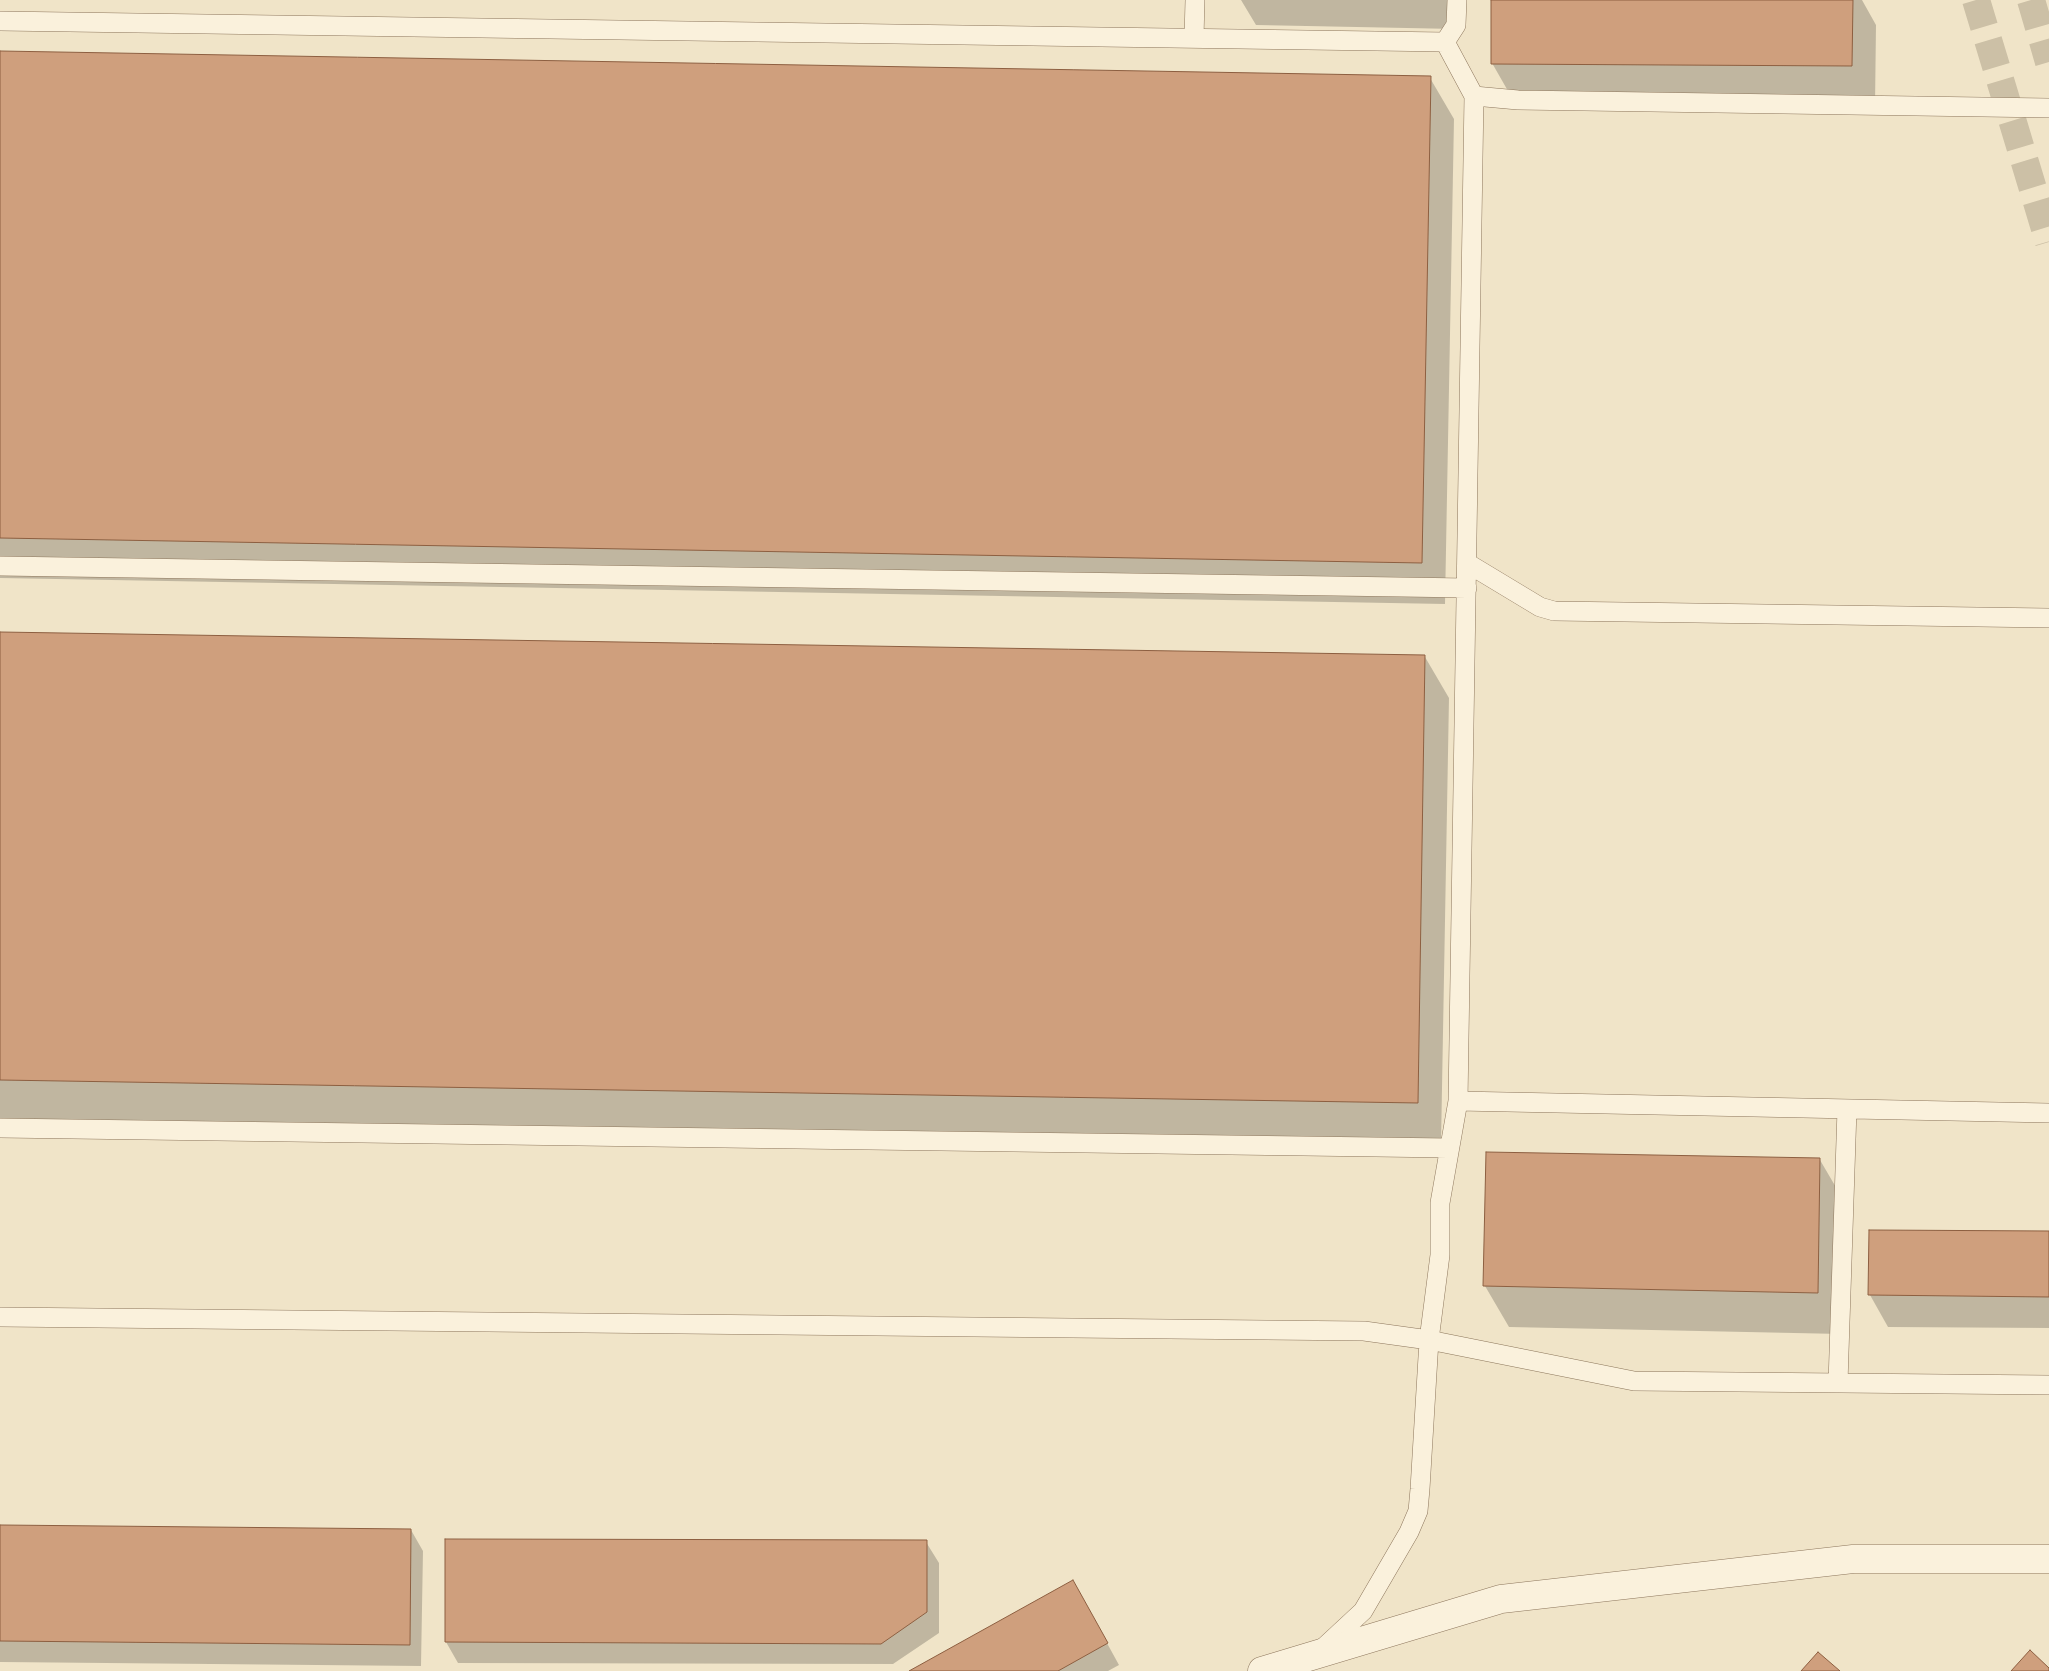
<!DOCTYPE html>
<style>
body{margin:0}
canvas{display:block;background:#f0e4c8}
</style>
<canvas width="2049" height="1671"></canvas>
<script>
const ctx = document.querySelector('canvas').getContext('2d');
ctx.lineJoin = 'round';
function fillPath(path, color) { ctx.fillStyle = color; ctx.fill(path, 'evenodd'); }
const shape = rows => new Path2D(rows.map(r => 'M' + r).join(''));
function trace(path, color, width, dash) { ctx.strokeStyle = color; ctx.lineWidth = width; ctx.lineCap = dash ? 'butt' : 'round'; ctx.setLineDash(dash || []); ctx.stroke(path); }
fillPath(shape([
 [1241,0,1456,0,1456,29,1256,25],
 [1493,0,1862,0,1876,25,1875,107,1516,105,1492,63],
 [0,53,1430,78,1454,119,1445,604,0,578],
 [0,633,1425,657,1449,698,1441,1144,0,1121],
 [1820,1160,1844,1201,1841,1334,1509,1327,1485,1286],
 [2049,1232,2049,1328,1888,1327,1870,1295],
 [0,1526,411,1530,423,1551,421,1666,0,1662],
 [446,1540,926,1542,939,1563,939,1633,893,1664,458,1663,446,1642],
 [1085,1603,1119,1665,1108,1671,911,1671]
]), '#0003');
const building = shape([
 [1491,0,1853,0,1852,66,1491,64,1491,0],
 [0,51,1431,76,1422,563,0,538,0,51],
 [0,632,1425,655,1418,1103,0,1080,0,632],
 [1486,1152,1820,1158,1818,1293,1483,1286,1486,1152],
 [1869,1230,2049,1231,2049,1297,1868,1295,1869,1230],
 [0,1525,411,1529,410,1645,0,1641,0,1525],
 [445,1539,927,1540,927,1612,881,1644,445,1642,445,1539],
 [1073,1580,1108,1643,1058,1671,909,1671,1073,1580],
 [2030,1650,2049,1668,2049,1671,2011,1671,2030,1650],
 [1818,1652,1840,1671,1801,1671,1818,1652]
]);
fillPath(building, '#cf9f7d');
trace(building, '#8d5f41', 1);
trace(shape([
 [1976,0,2049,242],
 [2031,0,2049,62]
]), '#ccc0a6', 28, [28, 14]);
const service = shape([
 [0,21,1445,42,1474,96,1518,100,2049,108],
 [1194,38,1195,0],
 [1445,42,1456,25,1457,0],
 [1467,563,1540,607,1554,611,2049,618],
 [0,566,1467,588],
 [1458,1101,2049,1113],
 [0,1128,1448,1148],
 [0,1317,1364,1331,1429,1340,1634,1381,2049,1385],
 [1838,1383,1847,1109],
 [1321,1650,1363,1611,1409,1532,1418,1511,1420,1489,1429,1340,1440,1255,1440,1203,1458,1101,1474,96]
]);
const tertiary = shape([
 [1262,1671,1501,1599,1853,1559,2049,1559]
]);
trace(service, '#8d765c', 20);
trace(tertiary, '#8d765c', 29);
trace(service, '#faf1dc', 19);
trace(tertiary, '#faf1dc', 28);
</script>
